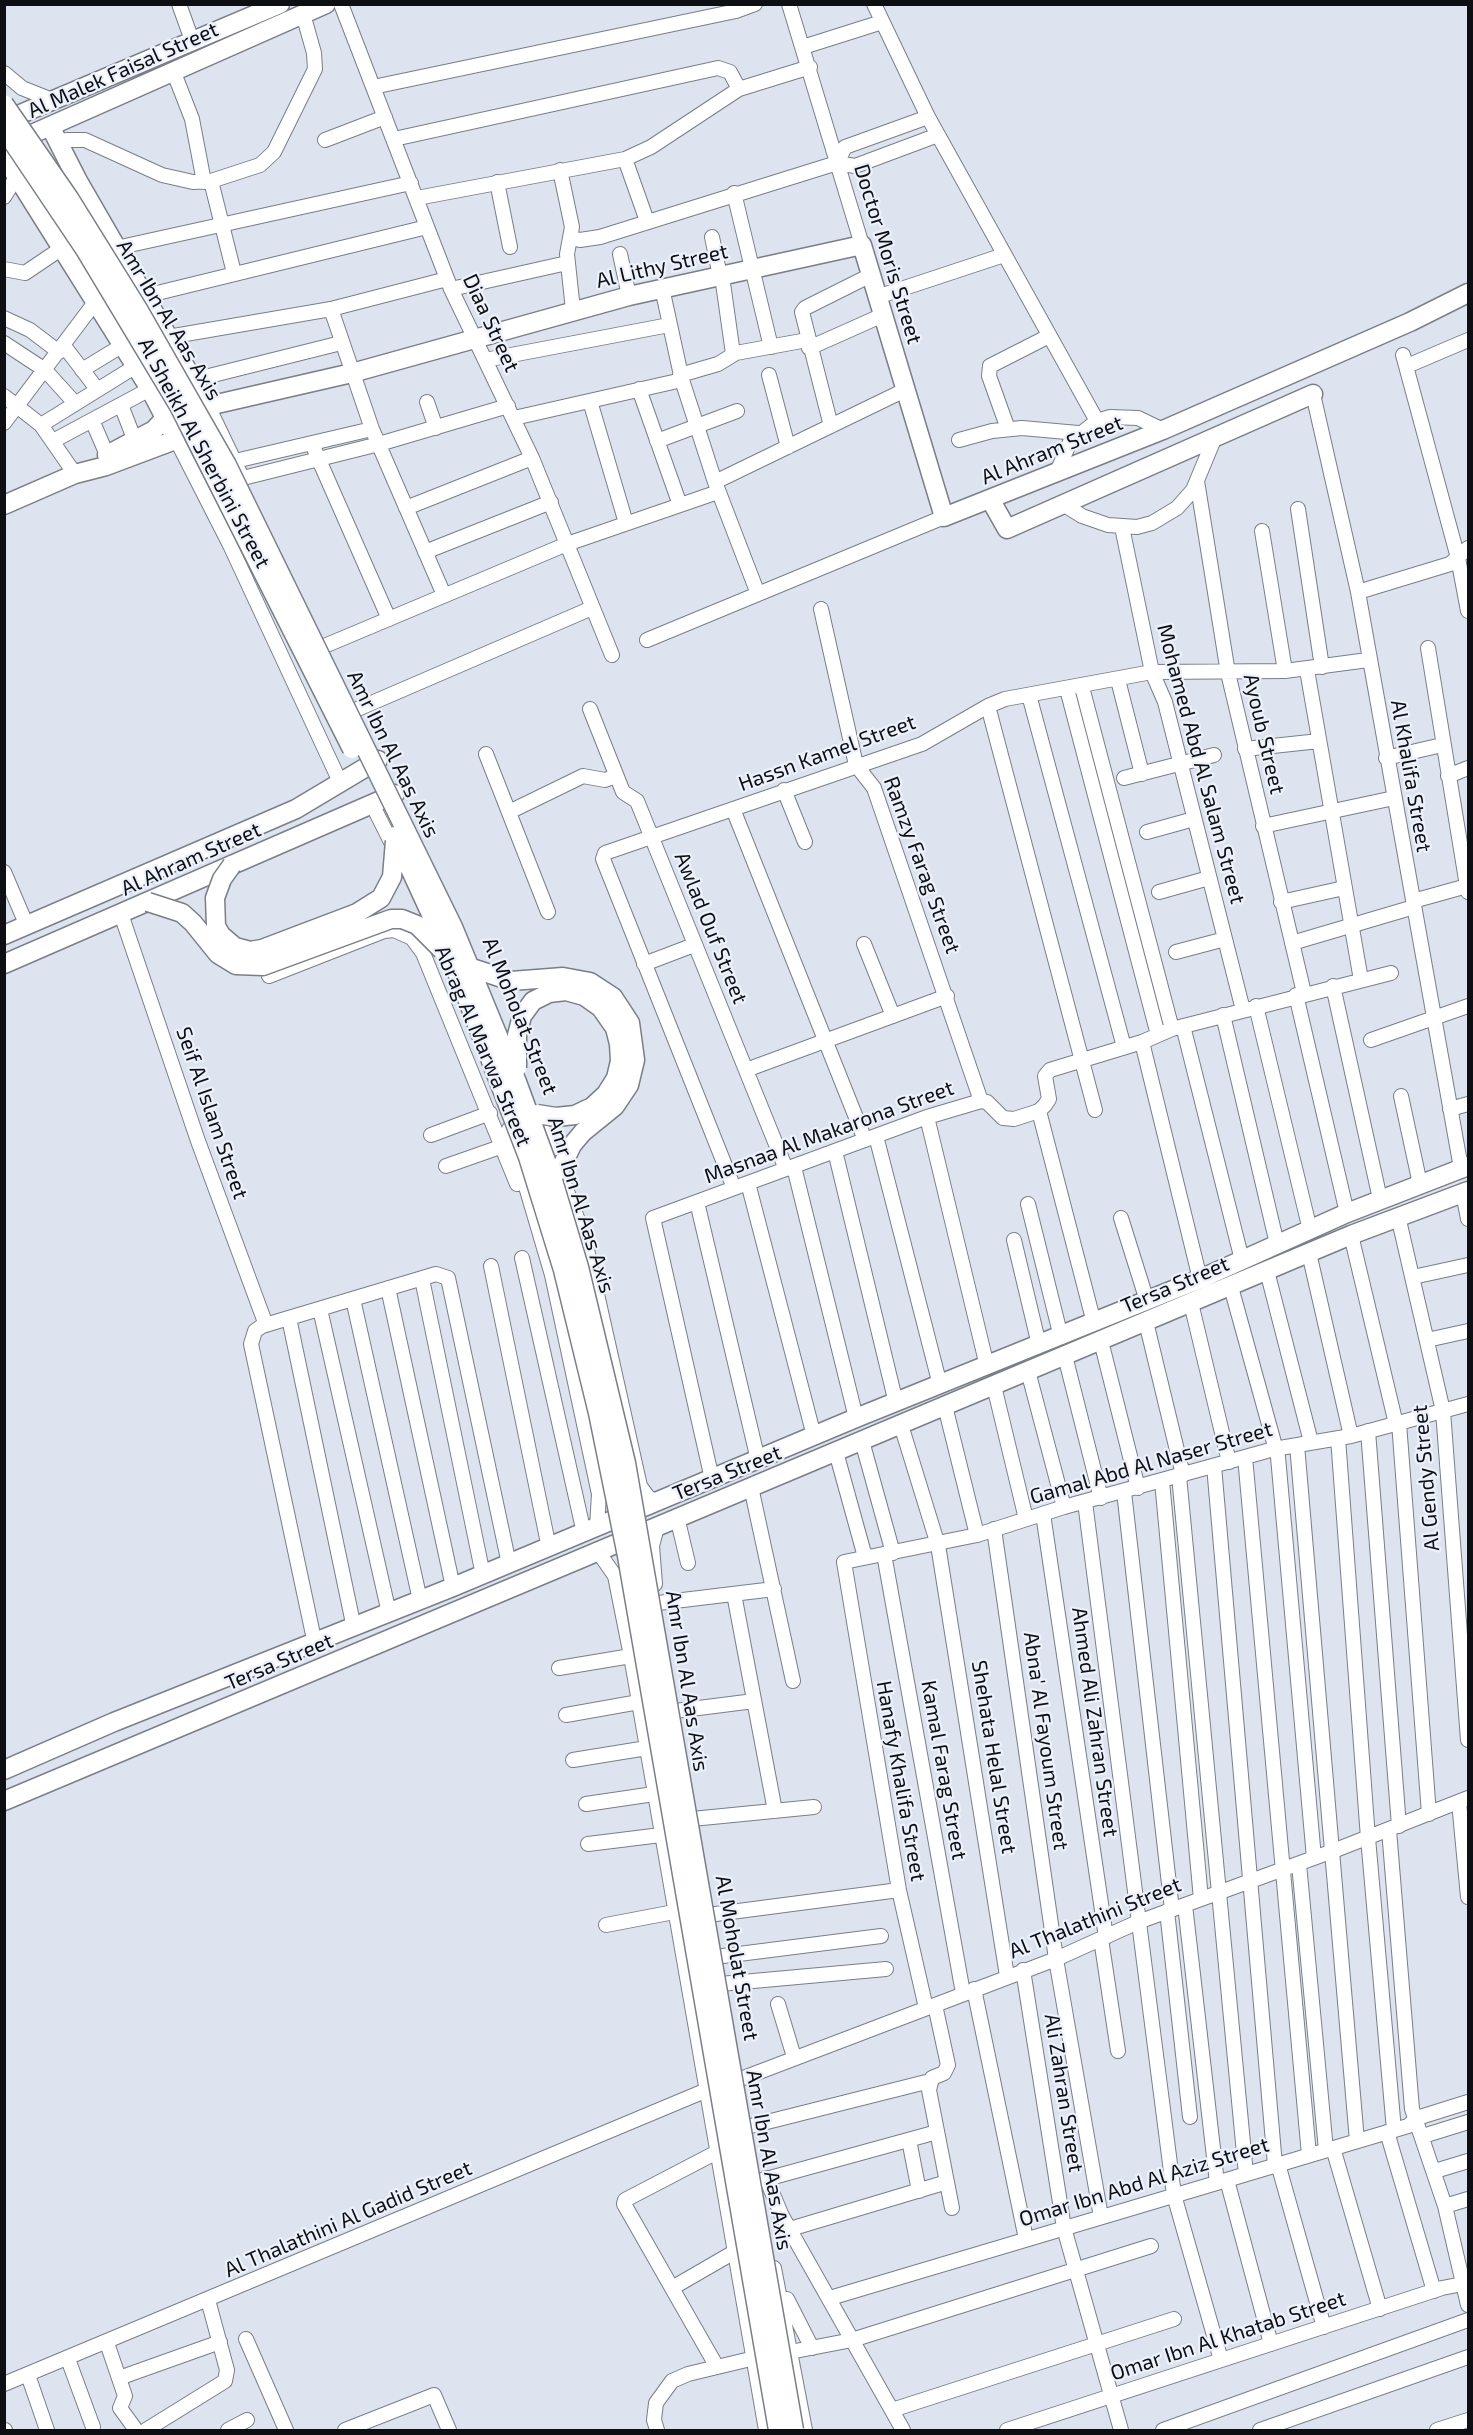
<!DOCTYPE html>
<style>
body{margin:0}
#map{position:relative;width:1473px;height:2435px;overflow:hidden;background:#dee4ef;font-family:"Exo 2",sans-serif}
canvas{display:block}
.frame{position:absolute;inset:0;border:6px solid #0e0f13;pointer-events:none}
</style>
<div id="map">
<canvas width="1473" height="2435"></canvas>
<div class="frame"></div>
</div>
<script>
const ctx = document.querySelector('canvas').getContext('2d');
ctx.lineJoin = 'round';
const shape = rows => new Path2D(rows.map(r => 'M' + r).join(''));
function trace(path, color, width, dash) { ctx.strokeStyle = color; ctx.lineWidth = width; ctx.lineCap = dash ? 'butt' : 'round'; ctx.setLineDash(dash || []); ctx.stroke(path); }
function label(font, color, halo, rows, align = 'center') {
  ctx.font = font + ' "Exo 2",sans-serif'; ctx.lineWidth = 4.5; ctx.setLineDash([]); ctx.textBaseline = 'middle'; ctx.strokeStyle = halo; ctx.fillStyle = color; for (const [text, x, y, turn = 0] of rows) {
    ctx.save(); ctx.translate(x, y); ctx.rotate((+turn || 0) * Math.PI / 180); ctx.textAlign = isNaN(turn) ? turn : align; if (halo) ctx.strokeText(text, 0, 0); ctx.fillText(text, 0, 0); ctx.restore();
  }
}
const minor = shape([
 [179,4,193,43],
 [341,4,451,289,532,458,612,655],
 [789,4,862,245],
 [874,4,928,117,1097,421],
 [803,47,882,22],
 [4,73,22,88,52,100],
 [174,73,192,119,204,182],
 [373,87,736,11,755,4],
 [394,139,718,68,730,72,739,89],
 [325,140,385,117],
 [58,143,67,140,85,140,162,175,193,182,211,181,260,165,274,152,315,69,314,53,303,14],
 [625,159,647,221],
 [837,163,845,147,928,117],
 [560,170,572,227,567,254,573,310],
 [211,181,234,273],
 [497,182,510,247],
 [734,193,771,347],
 [4,197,17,176],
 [417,198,625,159,651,147,739,89,810,67],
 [712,237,720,276],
 [571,238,580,240,600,237,837,163,855,166,938,135],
 [116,248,411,183],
 [620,254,629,296],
 [4,269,25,273,62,248],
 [722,276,733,354],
 [662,288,682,380,715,482,758,594],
 [451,289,567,263],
 [145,296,427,227],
 [877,297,1004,255],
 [331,309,372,429,444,595],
 [4,318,30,330,59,352],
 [168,337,331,309,447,279],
 [4,343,45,370,74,402],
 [64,346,97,389],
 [809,348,883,315],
 [1403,355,1458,558,1468,611],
 [485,360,669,325],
 [1407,366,1468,340],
 [82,370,123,345],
 [680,375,718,364,736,353,807,340],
 [769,375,788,447],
 [193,380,341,343],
 [639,389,680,505],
 [1313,394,1358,592,1461,1168],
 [4,396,41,425,75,474],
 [590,401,626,523],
 [427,402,436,428],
 [121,405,135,441],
 [208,406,242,477],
 [514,418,682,380],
 [92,420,107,455],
 [4,423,96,301],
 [41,425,136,366],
 [831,426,802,312,805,308,871,275],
 [1008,429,989,376,990,366,1049,336],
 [175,437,230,545,341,784],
 [959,440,992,431,1022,428,1078,433],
 [53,441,150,389],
 [657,441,737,411],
 [312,444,389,619],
 [235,461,372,429],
 [1057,472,1070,442,1097,421,1110,417,1138,418,1163,430],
 [243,478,379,444,508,406],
 [1197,481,1228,673,1304,993],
 [715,482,905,390],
 [1063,504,1082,516,1108,525,1137,527,1152,523,1177,508,1193,490,1215,437],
 [406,508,532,458],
 [1298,509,1322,667],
 [1122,527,1152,672,1165,702,1243,1010],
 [1262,531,1285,671],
 [425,552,551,502],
 [1358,592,1450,564,1468,548],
 [821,609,856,765,874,788,981,1101],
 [647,640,944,517],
 [322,647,567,544,718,492],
 [1428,648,1468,892],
 [1307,670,1361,980],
 [1118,680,1142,774],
 [1082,687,1172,1029],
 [1067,689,1158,1035],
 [1029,695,1124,1047],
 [988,706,1095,1110],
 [590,709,623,792,637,801,786,1169],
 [353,711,592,608],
 [1245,749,1319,741],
 [486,754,548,912],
 [1386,758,1442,745],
 [1448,776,1468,768],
 [1124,778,1214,755],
 [784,790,805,842],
 [372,804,394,848],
 [733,809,865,1140],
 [509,812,583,776,605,780,616,776],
 [1263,826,1394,798],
 [1147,832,1194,819],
 [4,872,27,926],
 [1159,892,1209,878],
 [1413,901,1467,886],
 [1281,902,1344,888],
 [121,914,198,1141,266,1325],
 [1292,943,1414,907],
 [864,944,893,1016],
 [1176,952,1225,939],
 [644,964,694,945],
 [269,976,384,931,394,930,412,938,423,953,517,1184],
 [1333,986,1380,1199],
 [1296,995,1347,1213],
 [1256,1006,1310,1230],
 [1223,1015,1277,1244],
 [1183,1026,1242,1260],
 [1371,1040,1468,1006],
 [1142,1042,1200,1279],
 [746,1070,947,996],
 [1401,1096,1420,1184],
 [1450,1109,1468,1104],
 [1039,1111,1094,1323],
 [927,1117,987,1366],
 [509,1129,552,1275,599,1494,597,1527],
 [544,1131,584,1236,640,1486,648,1497,656,1502],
 [431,1135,490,1113],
 [876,1136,940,1385],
 [835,1151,896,1403],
 [446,1166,503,1146],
 [794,1167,856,1418],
 [748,1183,814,1436],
 [734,1188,603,859,605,853,922,744,988,706,1005,699,1152,672,1285,671,1368,660],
 [1463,1193,1468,1219],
 [697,1202,758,1460],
 [1028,1204,1061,1337],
 [1398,1216,1443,1411,1468,1740],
 [1121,1218,1147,1301],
 [1351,1235,1396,1424],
 [1014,1240,1039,1345],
 [1309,1253,1351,1436],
 [522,1258,584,1533],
 [491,1266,549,1548],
 [1267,1271,1311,1442],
 [1413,1277,1468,1265],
 [422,1279,483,1575],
 [1231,1287,1278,1457,1314,1858],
 [388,1288,453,1587],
 [353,1299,420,1600],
 [1191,1303,1229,1462],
 [320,1309,389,1613],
 [289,1318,354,1628],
 [1146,1322,1183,1475],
 [1427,1340,1468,1331],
 [1101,1341,1138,1488],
 [1065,1356,1101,1498],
 [1028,1371,1064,1507],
 [994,1386,1026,1519],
 [945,1406,977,1535],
 [1399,1423,1429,1814],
 [901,1425,938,1545,1007,1976],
 [1368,1431,1399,1826],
 [1338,1438,1368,1838,1394,2130],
 [862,1441,893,1553],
 [1297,1445,1357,2141],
 [836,1452,865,1557],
 [1245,1457,1309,2155],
 [1214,1466,1275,2165],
 [1179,1476,1246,2174],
 [712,1479,653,1218,927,1117,981,1101,987,1102,1003,1118,1014,1119,1039,1111,1045,1105,1049,1099,1045,1076,1050,1070,1142,1042,1172,1029,1391,973],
 [1162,1481,1201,1899],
 [751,1487,793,1681],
 [1124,1492,1172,1910],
 [1085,1502,1174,2195,1221,2360],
 [1043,1514,1106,1937],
 [677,1517,688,1563],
 [994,1529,1056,1959,1101,2217],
 [597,1550,615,1576,631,1656,766,2430],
 [884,1554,963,1993],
 [655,1584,652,1546,657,1527],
 [734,1594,775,1811],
 [658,1603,774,1589],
 [315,1644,251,1344,255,1331,262,1326,436,1274,448,1278,509,1564],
 [559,1668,631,1656],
 [675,1711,754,1701],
 [566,1715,639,1702],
 [573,1760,647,1748],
 [1459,1802,1468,1897],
 [586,1804,654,1794],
 [692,1819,814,1807],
 [1389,1830,1412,2109,1445,2206,1468,2305],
 [588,1844,661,1835],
 [1299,1864,1326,2150],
 [1185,1905,1217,2183],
 [1167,1911,1190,2117],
 [708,1915,899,1890],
 [606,1925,674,1912],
 [1101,1939,1118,2051],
 [715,1957,881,1936],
 [1023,1970,1064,2228,1121,2430],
 [720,1984,886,1969],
 [974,1989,1026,2239],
 [778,2004,794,2057],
 [935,2005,948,2065,944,2073,932,2078,929,2090,952,2208],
 [926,2008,899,1890,844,1562,977,1535,1064,1507,1274,1449,1351,1436,1468,1404],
 [738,2080,1056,1959,1138,1922,1333,1851,1468,1798],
 [747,2127,930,2081],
 [1387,2132,1434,2291],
 [1423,2136,1468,2122],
 [909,2140,919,2191],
 [1333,2148,1380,2309],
 [1278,2164,1324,2327],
 [1435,2171,1468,2161],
 [766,2178,782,2216,903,2430],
 [1227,2180,1271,2344],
 [759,2181,937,2132],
 [1445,2206,1468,2199],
 [790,2229,947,2182],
 [774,2268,805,2430],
 [672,2288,736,2251],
 [830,2298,1408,2126,1417,2118,1468,2102],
 [787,2299,812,2348],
 [246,2339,286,2430],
 [107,2343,125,2396,120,2408,136,2430],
 [785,2353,852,2340,1151,2246],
 [68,2359,93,2427],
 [717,2367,624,2204,625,2200,719,2151],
 [28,2375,47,2430],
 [119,2378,220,2342],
 [4,2384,707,2090],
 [892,2410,1174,2319],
 [4,2430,5,2430],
 [146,2430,225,2381,227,2370,208,2300],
 [228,2430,247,2420],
 [345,2430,434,2395,449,2430],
 [657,2430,654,2420,656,2403,672,2381,688,2374,763,2356],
 [1007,2430,1442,2288,1468,2283],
 [1163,2430,1468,2320],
 [1260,2430,1468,2357],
 [1437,2430,1468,2420]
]);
const major = shape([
 [4,121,280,4],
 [50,126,78,181,208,406,352,373,629,296,862,245,944,517,1163,430,1410,322,1468,293],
 [14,142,326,4],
 [4,156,150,389,175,437,170,442,106,466,75,474,4,505],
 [107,455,154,430,165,418],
 [990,499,1007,529,1313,394],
 [4,935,296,809,378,760],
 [4,964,395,794],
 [4,1770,114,1722,453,1587,856,1418,1200,1279,1347,1213,1468,1166],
 [4,1801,1351,1235,1468,1191]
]);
trace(minor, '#797e88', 16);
trace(major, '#797e88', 21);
trace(minor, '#fff', 14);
trace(major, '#fff', 18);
const majorBridge = shape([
 [4,104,69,198,138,309,227,465,453,927,517,1082,552,1177,579,1267,626,1463,794,2430],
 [4,129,86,251,179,406,352,749],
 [395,836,453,962,528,1157,563,1270,598,1413,627,1556,778,2430],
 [232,865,222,879,215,898,216,926,221,935,235,947,250,951,262,949,357,913,381,898,392,877,395,841],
 [148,902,182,913,193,923,218,954,236,965,263,966,391,919,402,919,417,925,442,950],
 [469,967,511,981,563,977,590,982,613,997,630,1023,635,1060,629,1085,615,1106,583,1132,572,1145,560,1170],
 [517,1068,517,1035,522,1016,533,1001,549,993,566,991,584,996,601,1008,615,1028,619,1044,620,1061,616,1078,606,1094,592,1107,575,1115,556,1117,537,1114]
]);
trace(majorBridge, '#797e88', 21, []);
trace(majorBridge, '#fff', 18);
label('21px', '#0e0f13', '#ecf1fc', [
 ["Al Malek Faisal Street",123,70,-24],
 ["Doctor Moris Street",888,254,73],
 ["Al Lithy Street",662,266,-13],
 ["Amr Ibn Al Aas Axis",169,320,59],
 ["Diaa Street",491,323,65],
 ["Al Ahram Street",1052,450,-22],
 ["Al Sheikh Al Sherbini Street",204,453,62],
 ["Ayoub Street",1264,734,77],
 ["Hassn Kamel Street",827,753,-20],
 ["Amr Ibn Al Aas Axis",393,754,64],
 ["Mohamed Abd Al Salam Street",1201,764,75],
 ["Al Khalifa Street",1411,776,80],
 ["Al Ahram Street",191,859,-24],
 ["Ramzy Farag Street",922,865,70],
 ["Awlad Ouf Street",711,928,68],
 ["Al Moholat Street",520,1016,68],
 ["Abrag Al Marwa Street",483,1046,67],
 ["Seif Al Islam Street",212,1113,71],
 ["Masnaa Al Makarona Street",829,1132,-20],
 ["Amr Ibn Al Aas Axis",581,1205,73],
 ["Tersa Street",1175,1285,-23],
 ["Gamal Abd Al Naser Street",1151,1463,-16],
 ["Tersa Street",727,1473,-22],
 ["Al Gendy Street",1426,1478,-95],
 ["Tersa Street",279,1662,-23],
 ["Amr Ibn Al Aas Axis",687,1681,81],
 ["Ahmed Ali Zahran Street",1095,1722,82],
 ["Abna' Al Fayoum Street",1046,1741,82],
 ["Shehata Helal Street",994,1757,81],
 ["Kamal Farag Street",944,1770,80],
 ["Hanafy Khalifa Street",901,1781,80],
 ["Al Thalathini Street",1095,1918,-22],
 ["Al Moholat Street",737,1958,80],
 ["Ali Zahran Street",1064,2093,81],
 ["Amr Ibn Al Aas Axis",769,2160,80],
 ["Omar Ibn Abd Al Aziz Street",1144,2182,-17],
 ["Al Thalathini Al Gadid Street",348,2219,-23],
 ["Omar Ibn Al Khatab Street",1228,2336,-18]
]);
</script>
